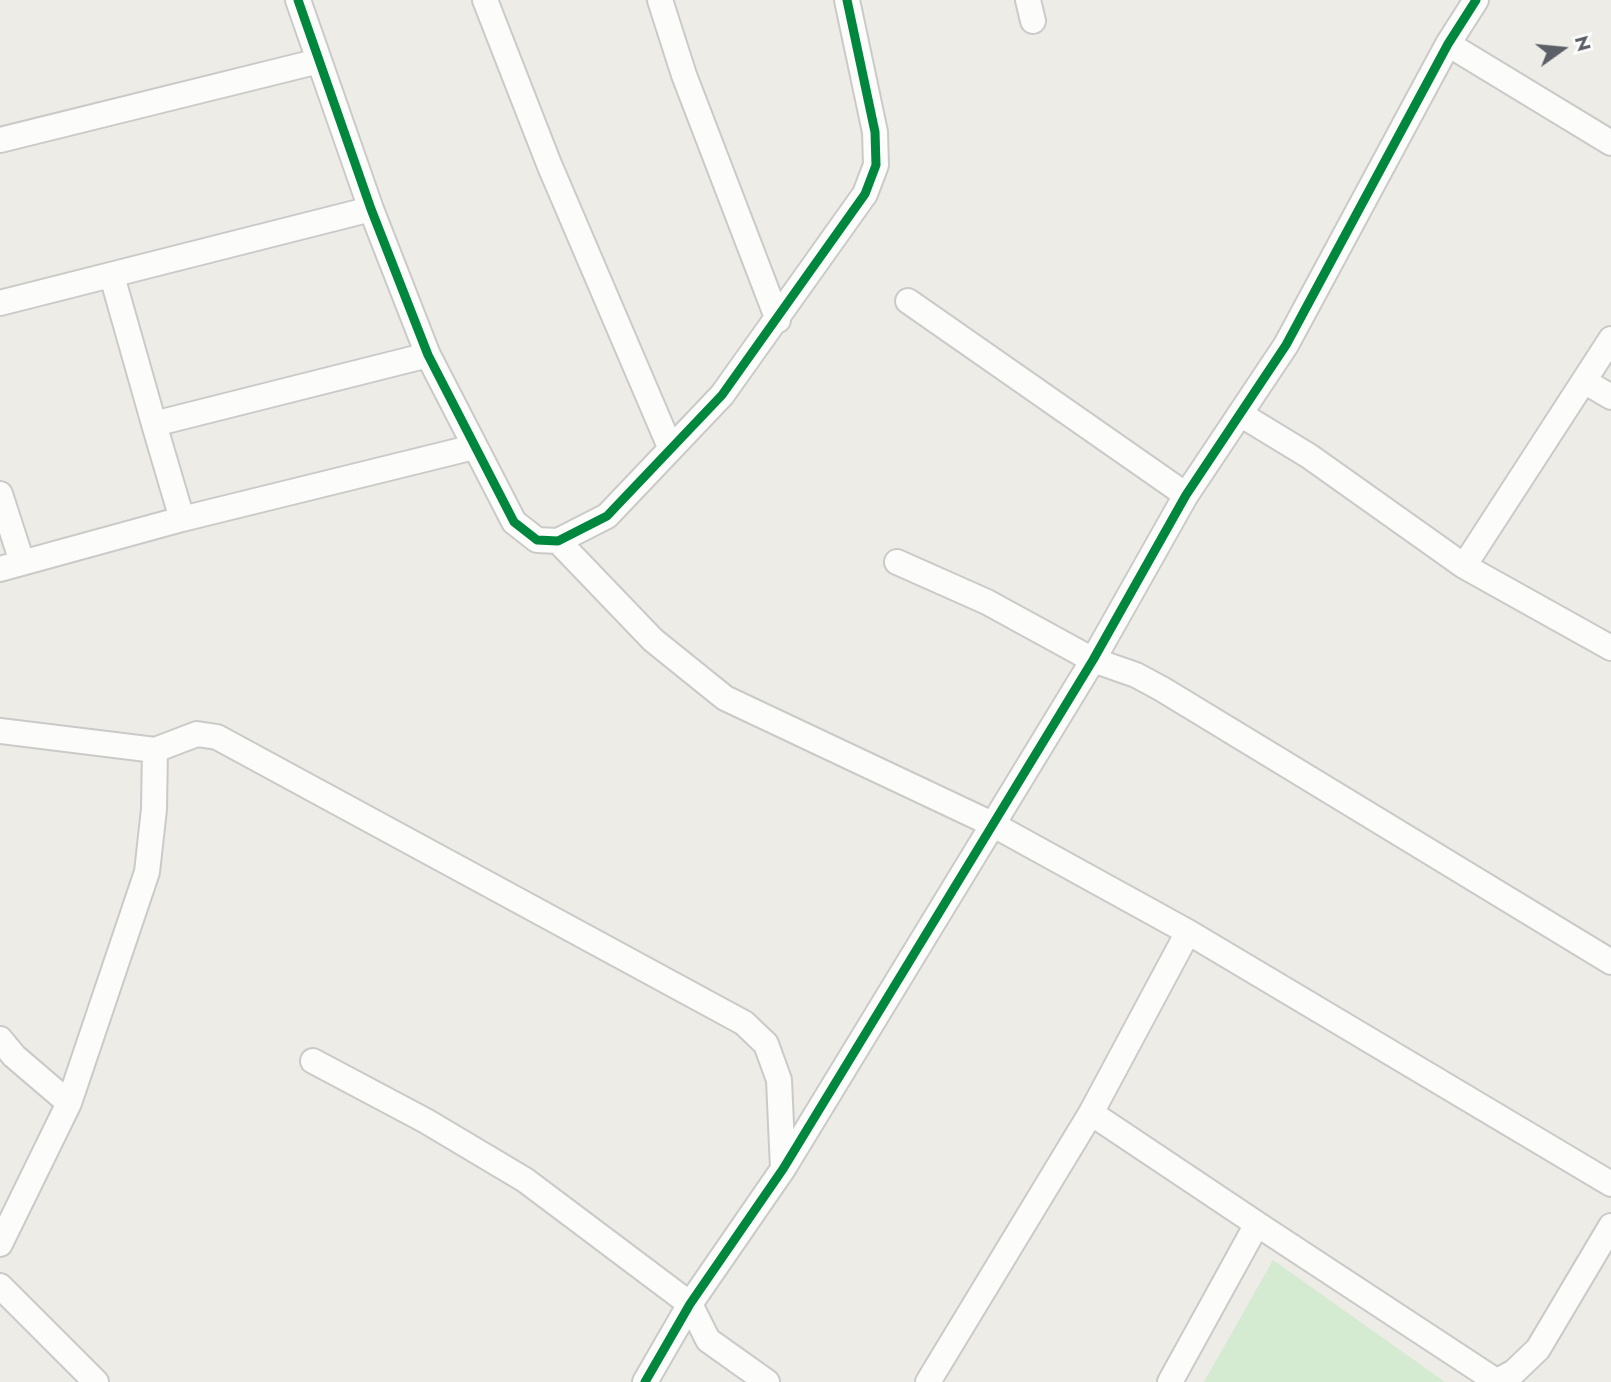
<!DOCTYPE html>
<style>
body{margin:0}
#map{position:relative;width:1611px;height:1382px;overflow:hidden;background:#edece7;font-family:Jost,sans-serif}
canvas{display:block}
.north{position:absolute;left:1527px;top:14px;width:70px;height:70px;-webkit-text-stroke:5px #fff;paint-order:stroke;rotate:75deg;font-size:19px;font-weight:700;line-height:28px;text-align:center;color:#5c6066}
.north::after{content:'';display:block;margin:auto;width:24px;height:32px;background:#5c6066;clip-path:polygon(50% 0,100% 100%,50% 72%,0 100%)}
</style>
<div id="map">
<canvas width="1611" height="1382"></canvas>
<div class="north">N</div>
</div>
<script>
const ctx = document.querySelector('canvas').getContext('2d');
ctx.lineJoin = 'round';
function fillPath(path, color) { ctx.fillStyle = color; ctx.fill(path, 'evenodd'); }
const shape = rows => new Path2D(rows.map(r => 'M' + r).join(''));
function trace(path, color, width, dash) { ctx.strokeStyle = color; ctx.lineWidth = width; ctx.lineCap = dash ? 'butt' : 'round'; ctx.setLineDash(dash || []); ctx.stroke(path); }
fillPath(shape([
 [1273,1260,1445,1382,1204,1382]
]), '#d4ead1');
const minor = shape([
 [298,0,371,209,428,355,514,522,537,540,558,541,607,516,722,395,865,194,876,165,875,132,847,0],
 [485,0,549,164,670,447],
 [660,0,684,75,778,320],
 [1028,0,1033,21],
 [1448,44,1611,143],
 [0,140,319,61],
 [112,276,154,424,428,355],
 [908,301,1186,495],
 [0,303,371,209],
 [1584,381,1611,397],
 [1240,414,1309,456,1464,566,1611,648],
 [0,494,22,562],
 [182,519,474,447],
 [558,541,653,640,725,698,992,824,1188,932,1091,1113,928,1382],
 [897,562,987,602,1093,660,1136,675,1162,689,1611,962],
 [1464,566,1611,339],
 [0,569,182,519,154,424],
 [0,731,155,750,154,809,147,872,69,1103,0,1244],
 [155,750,197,734,217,737,744,1023,766,1044,779,1080,783,1169],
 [1188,932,1611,1184],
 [0,1039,14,1056,69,1103],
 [313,1061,426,1121,525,1180,690,1304,708,1340,767,1382],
 [1091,1113,1257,1224],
 [0,1286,96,1382],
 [645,1382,690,1304,783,1169,1093,660,1186,495,1286,345,1448,44,1476,0],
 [1170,1382,1257,1224,1496,1381],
 [1495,1382,1514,1372,1538,1349,1611,1226]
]);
trace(minor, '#cacac9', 28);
trace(minor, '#fcfcfb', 24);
trace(shape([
 [298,0,371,209,428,355,514,522,537,540,558,541,607,516,722,395,865,194,876,165,875,132,847,0],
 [645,1382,690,1304,783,1169,1093,660,1186,495,1286,345,1448,44,1476,0]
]), '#00873e', 9);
</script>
